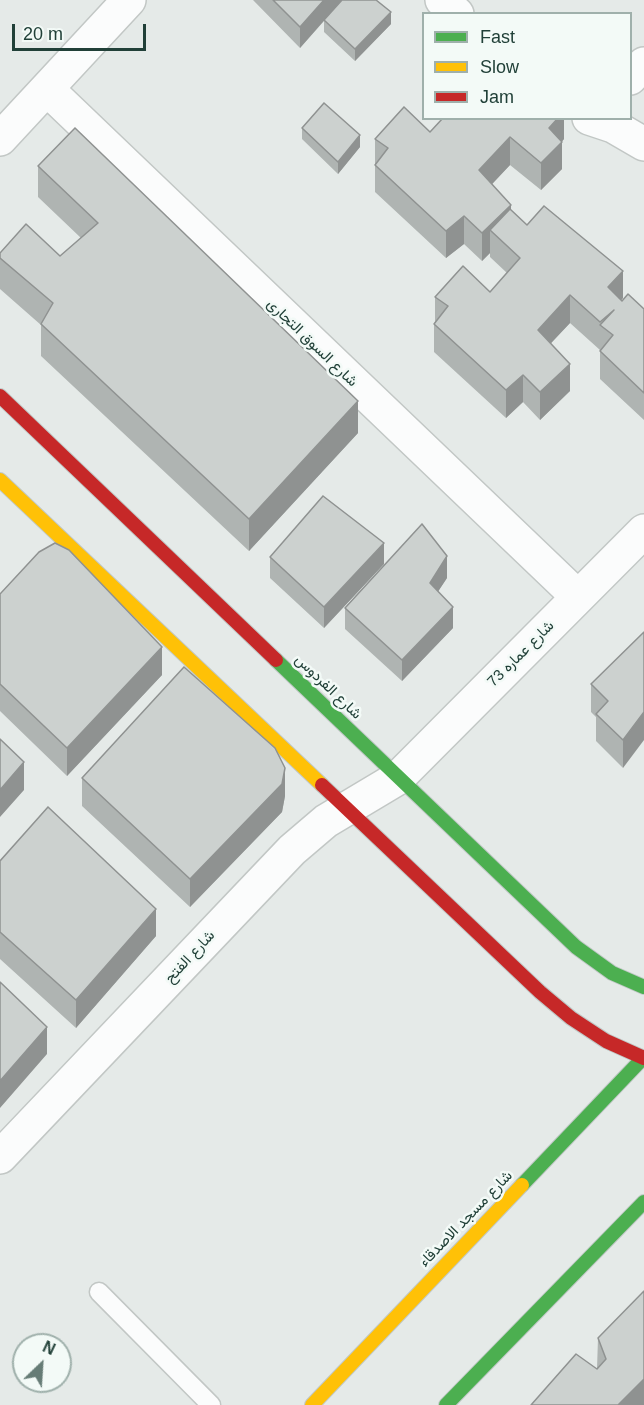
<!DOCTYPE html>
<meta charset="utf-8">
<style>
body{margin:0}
#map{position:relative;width:644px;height:1405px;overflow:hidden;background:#e5eae8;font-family:Helvetica,sans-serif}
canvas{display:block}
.legend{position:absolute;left:422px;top:12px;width:210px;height:108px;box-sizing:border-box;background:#f3faf7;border:2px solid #9fb0ab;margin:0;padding:8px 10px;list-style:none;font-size:18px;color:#214038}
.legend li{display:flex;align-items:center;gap:12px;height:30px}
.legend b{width:30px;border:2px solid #9fb0ab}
.north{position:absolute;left:12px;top:1333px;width:60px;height:60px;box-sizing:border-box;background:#f3faf7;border:2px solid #9fb0ab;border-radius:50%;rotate:25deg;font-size:16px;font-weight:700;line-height:24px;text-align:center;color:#214038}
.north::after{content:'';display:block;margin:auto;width:21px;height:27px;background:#667c76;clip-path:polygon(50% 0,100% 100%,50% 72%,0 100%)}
.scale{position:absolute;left:12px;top:24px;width:134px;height:27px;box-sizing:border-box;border:3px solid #214038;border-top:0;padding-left:8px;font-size:18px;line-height:21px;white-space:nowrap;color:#214038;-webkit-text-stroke:4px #f3faf7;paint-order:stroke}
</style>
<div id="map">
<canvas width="644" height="1405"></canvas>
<ul class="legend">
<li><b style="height:8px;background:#4caf50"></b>Fast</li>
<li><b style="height:8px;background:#ffc107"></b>Slow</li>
<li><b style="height:8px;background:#c62828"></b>Jam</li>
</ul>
<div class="north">N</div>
<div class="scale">20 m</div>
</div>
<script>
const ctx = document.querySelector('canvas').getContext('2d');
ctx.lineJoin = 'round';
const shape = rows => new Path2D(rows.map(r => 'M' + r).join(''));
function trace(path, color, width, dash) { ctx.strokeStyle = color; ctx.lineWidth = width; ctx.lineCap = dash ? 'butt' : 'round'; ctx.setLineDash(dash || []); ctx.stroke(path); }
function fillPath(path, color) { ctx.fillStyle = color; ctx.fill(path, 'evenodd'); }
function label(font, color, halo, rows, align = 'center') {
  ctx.font = font + ' Helvetica,Vazirmatn,sans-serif'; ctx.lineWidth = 5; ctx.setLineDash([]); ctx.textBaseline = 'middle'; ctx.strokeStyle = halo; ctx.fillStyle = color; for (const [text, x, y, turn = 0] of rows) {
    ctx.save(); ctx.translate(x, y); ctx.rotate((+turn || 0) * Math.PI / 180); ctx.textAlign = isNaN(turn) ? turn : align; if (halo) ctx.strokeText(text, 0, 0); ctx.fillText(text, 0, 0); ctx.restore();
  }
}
const lane = shape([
 [99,1292,211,1405]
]);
const street = shape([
 [442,0,457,14],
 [630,78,644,64],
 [47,89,578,597],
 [589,118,613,126,644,144],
 [0,139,129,0],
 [0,1157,292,850,326,821,398,778,644,531]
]);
const fast = shape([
 [276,660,576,947,612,973,644,987],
 [522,1185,644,1057],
 [446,1405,644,1202]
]);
const slow = shape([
 [0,480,322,785],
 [312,1405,522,1185]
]);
const jam = shape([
 [0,396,276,660],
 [322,785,540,992,571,1018,606,1041,644,1058]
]);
trace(lane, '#c2c7c5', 21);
trace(street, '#c2c7c5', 36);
trace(fast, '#c0c8c6', 16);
trace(slow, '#c0c8c6', 16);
trace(jam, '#c0c8c6', 16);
trace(lane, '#fbfcfc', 18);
trace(street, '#fbfcfc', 33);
trace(fast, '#4caf50', 14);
trace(slow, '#ffc107', 14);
trace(jam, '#c62828', 14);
fillPath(shape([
 [253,0,342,0,391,24,355,61,324,32,324,21,300,48],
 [564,118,564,139,562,141,562,169,541,190,510,165,492,184,511,211,527,225,623,298,621,300,644,309,644,420,600,379,600,350,570,323,551,343,570,391,540,420,523,402,506,418,434,352,434,324,435,322,435,297,490,292,507,273,490,257,490,253,482,261,464,244,446,258,375,192,375,139],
 [302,128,360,147,338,174,302,139],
 [38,166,358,433,249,551,41,356,41,325,0,289,0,253,60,256,81,238,38,197],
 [270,557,384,564,324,628,270,578],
 [447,578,438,591,453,628,402,681,345,629,345,608],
 [0,594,162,675,67,776,0,711],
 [644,632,623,768,596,741,596,717,591,712,591,684],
 [82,778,285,796,282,812,190,907,82,806],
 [0,861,156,936,76,1028,0,959],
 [598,1338,644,1405,597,1369]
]), '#afb4b2');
fillPath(shape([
 [324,0,342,0,300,48,300,27],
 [391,12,391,24,355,61,355,49],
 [558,118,564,118,564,139,556,149,562,142,562,169,541,190,541,163,549,128],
 [360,135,360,147,338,174,338,162],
 [510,137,510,165,479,198,479,170],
 [511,205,511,233,490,230,490,253,482,261,482,233],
 [464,216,464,244,446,258,446,231],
 [623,271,623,298,608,315,608,287],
 [570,295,570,323,538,357,538,330],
 [570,364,570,391,540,420,540,392],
 [523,375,523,402,506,418,506,390],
 [358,401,358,433,249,551,249,519],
 [384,543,384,564,324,628,324,607],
 [447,556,447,578,430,604,430,583],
 [453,607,453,628,402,681,402,660],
 [162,647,162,675,67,776,67,748],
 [644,712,644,740,623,768,623,740],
 [24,762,24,790,0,817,0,790],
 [285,768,285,796,282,812,190,907,190,879],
 [156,909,156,936,76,1028,76,1000],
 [47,1027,47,1054,0,1108,0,1081],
 [644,1379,644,1405,618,1405]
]), '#8f9291');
const building = shape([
 [273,0,324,0,300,27,273,0],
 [342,0,376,0,391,12,355,49,324,20,342,0],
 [324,103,360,135,338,162,302,128,324,103],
 [404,107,430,132,443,118,558,118,549,128,562,142,541,163,510,137,479,170,511,205,482,233,464,216,446,231,375,165,388,148,375,139,404,107],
 [75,128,358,401,249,519,41,324,53,303,0,258,0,253,26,224,60,256,98,223,38,166,75,128],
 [544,206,623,271,608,287,622,301,628,294,644,309,644,393,600,351,613,335,600,325,614,310,600,322,570,295,538,330,570,364,540,392,523,375,506,390,434,324,448,306,435,297,463,266,490,292,520,258,490,230,510,209,527,225,544,206],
 [323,496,384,543,324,607,270,557,323,496],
 [422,524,447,556,430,583,453,607,402,660,345,608,422,524],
 [55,543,69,550,162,647,67,748,0,684,0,594,39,552,55,543],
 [644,632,644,712,623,740,596,714,608,701,591,684,644,632],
 [184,667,275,748,285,768,282,784,190,879,82,778,184,667],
 [0,739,24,762,0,790,0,739],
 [48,807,156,909,76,1000,0,932,0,861,48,807],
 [0,982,47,1027,0,1081,0,982],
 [644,1291,644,1379,618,1405,531,1405,576,1354,597,1369,606,1359,598,1338,644,1291]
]);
fillPath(building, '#ccd1cf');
trace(building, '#8f9291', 1.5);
label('15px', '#214038', '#f3faf7', [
 ["شارع السوق التجارى",312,343,44],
 ["شارع عماره 73",521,654,-45],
 ["شارع الفردوس",328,687,44],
 ["شارع الفتح",190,957,-47],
 ["شارع مسجد الاصدقاء",466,1219,-46]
]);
</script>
